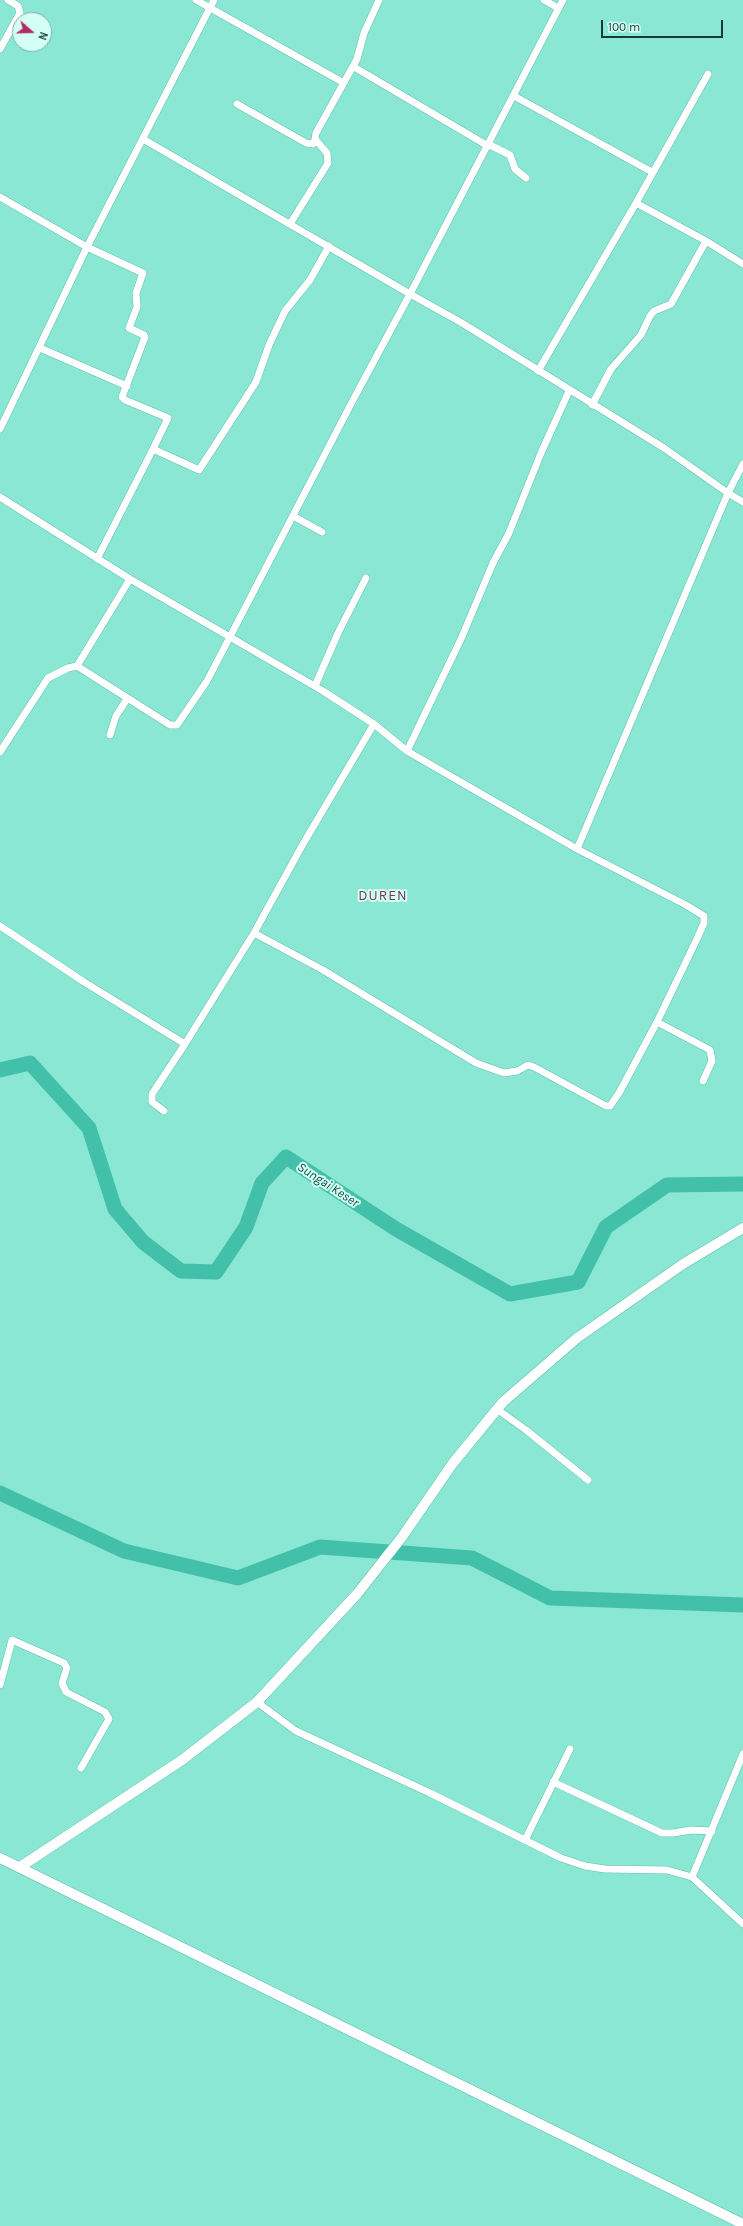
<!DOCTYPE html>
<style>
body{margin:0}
#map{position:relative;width:743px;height:2226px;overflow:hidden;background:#8ae7d4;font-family:Karla,sans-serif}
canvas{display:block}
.north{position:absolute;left:12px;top:12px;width:40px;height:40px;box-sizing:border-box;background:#d3fff4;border:1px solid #87b1a8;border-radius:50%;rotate:110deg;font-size:11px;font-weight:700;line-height:16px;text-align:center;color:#143c35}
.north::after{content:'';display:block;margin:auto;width:14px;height:18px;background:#b42a66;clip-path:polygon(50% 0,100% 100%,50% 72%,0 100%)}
.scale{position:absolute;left:601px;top:20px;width:122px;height:18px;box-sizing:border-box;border:2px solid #143c35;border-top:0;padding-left:5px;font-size:12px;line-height:14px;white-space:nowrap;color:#143c35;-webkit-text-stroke:3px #d3fff4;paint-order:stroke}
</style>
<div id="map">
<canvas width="743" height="2226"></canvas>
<div class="north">N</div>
<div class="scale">100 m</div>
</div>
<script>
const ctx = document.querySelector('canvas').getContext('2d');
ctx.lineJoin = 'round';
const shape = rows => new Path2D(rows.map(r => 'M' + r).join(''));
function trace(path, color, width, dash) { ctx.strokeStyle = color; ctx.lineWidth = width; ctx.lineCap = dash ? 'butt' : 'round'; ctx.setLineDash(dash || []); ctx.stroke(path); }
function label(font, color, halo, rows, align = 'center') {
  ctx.font = font + ' Karla,sans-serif'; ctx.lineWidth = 4; ctx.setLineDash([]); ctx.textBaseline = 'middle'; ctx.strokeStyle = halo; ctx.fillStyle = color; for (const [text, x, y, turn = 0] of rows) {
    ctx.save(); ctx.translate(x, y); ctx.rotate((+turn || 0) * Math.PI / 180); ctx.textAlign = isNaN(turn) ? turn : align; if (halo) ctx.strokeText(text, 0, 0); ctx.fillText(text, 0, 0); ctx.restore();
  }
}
trace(shape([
 [0,1070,30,1063,89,1128,115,1209,143,1242,181,1271,216,1272,246,1227,262,1183,286,1157,396,1229,510,1294,578,1282,606,1227,667,1185,743,1184],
 [0,1493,124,1551,238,1578,320,1547,472,1558,550,1598,743,1605]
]), '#43c0aa', 15);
const street = shape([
 [196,0,344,83],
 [544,0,558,8],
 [563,0,410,294,462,323,664,448,728,493,577,849],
 [0,49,20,13,18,6,8,0],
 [354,67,488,146],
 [514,96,652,172],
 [237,104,306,143,313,144,315,139],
 [488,144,510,155,515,169,526,178],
 [0,197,87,247,143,273,136,293,137,307,129,328,144,335,145,337,122,397,125,400,168,418,153,449],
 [290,224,328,163,327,153,315,139,316,133,357,59,364,33,379,0],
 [706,241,743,264],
 [40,348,127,386],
 [538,371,636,203,708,74],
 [592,405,611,369,641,335,650,316,654,311,671,304,706,241,636,203],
 [0,429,87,247,214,0],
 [743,464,728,493,743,502],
 [0,497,130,579,323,691,374,724,303,844,254,933,185,1044,84,982,0,926],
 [293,516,322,532],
 [97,559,153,449,199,470,256,382,269,345,285,311,310,280,329,246],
 [77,666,170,725,177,725,207,681,352,402,410,294,143,139],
 [315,686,338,633,366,578],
 [110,735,116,716,127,699],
 [407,751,461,639,493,563,509,533,541,453,569,391],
 [0,752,48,678,68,668,77,666,130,579],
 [254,933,323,970,476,1063,504,1073,517,1071,528,1065,534,1067,606,1106,610,1106,619,1093,657,1022,696,941,704,923,704,916,686,905,577,849,407,751,374,724],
 [657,1022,710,1050,712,1061,703,1081],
 [164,1111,152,1102,152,1094,185,1044],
 [498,1410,526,1430,588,1480],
 [0,1685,12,1640,64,1663,67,1668,62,1683,66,1692,105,1712,109,1719,81,1768],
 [257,1702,296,1731,430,1793,561,1858,585,1866,605,1869,667,1870,692,1877,743,1924],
 [553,1782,662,1833,673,1833,691,1830,712,1831],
 [525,1840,570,1749],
 [692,1877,743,1754]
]);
const secondary = shape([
 [0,1858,743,2224],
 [20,1867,182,1760,257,1702,357,1594,402,1537,453,1463,503,1402,577,1338,683,1264,743,1228]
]);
trace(street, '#61bfad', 8);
trace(secondary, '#61bfad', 11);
trace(street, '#fff', 7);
trace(secondary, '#fff', 10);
label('italic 13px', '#164b42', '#d3fff4', [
 ["Sungai Keser",328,1185,33]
]);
ctx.letterSpacing = '1px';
label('14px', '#7a364e', '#d3fff4', [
 ["DUREN",383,896]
]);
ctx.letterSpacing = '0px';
</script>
